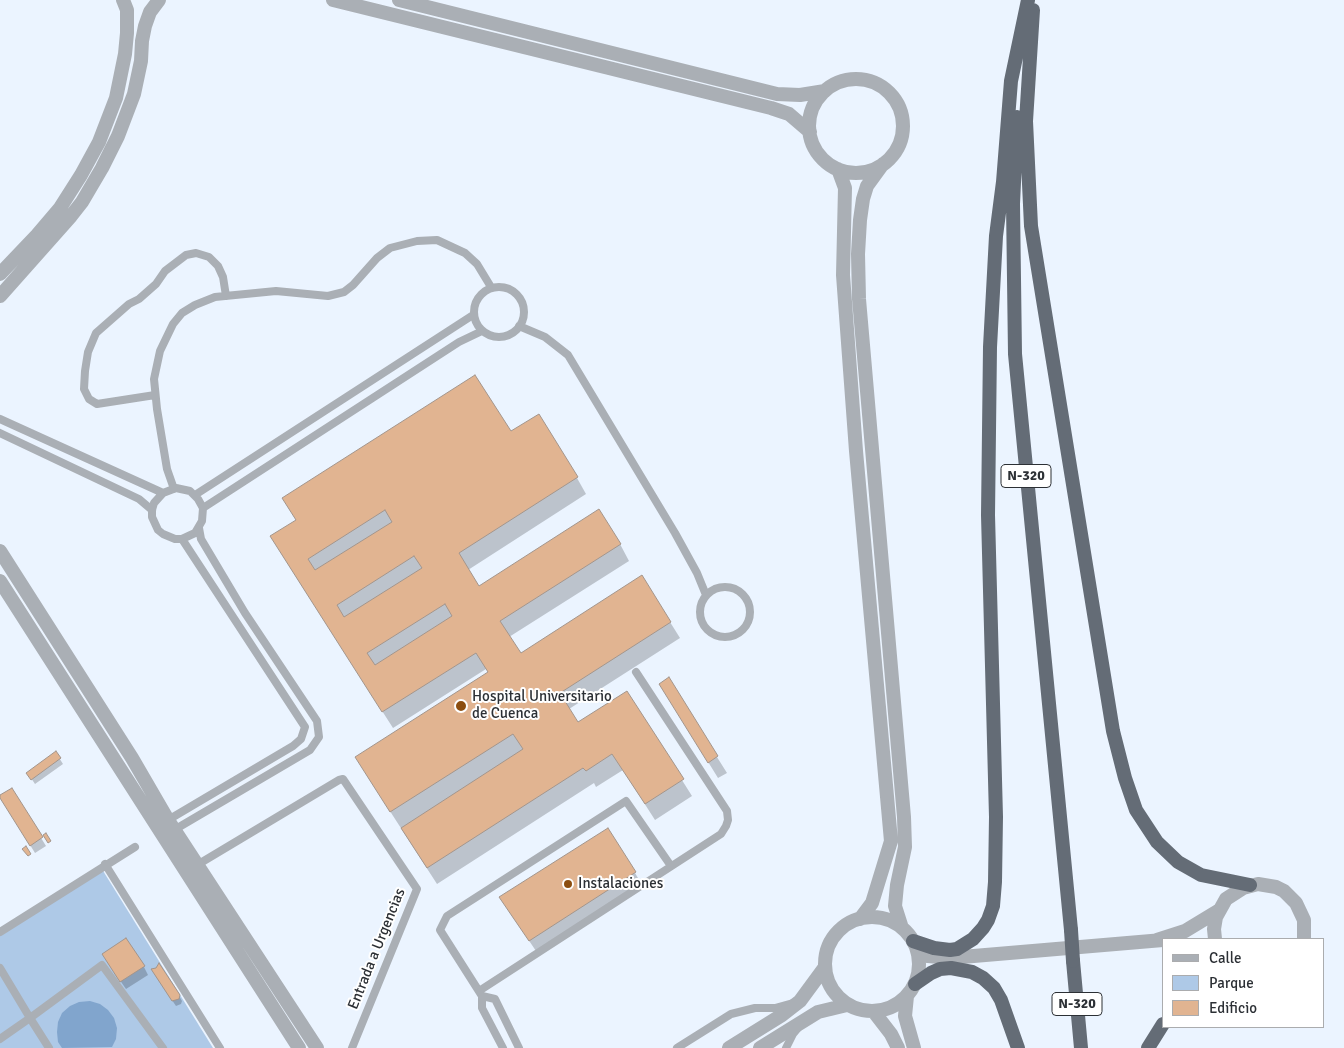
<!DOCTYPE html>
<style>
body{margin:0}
#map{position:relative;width:1344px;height:1048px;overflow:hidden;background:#ebf4ff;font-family:Signika,sans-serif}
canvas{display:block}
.legend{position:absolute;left:1162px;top:938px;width:162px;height:90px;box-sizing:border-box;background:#fff;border:1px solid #abacae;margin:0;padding:6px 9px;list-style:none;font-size:15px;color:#2c3035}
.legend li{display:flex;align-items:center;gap:10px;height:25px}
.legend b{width:25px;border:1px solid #abacae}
</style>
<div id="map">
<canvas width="1344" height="1048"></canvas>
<ul class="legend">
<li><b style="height:6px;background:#aaafb5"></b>Calle</li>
<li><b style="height:14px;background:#aec9e7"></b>Parque</li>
<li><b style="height:14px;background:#e1b491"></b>Edificio</li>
</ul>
</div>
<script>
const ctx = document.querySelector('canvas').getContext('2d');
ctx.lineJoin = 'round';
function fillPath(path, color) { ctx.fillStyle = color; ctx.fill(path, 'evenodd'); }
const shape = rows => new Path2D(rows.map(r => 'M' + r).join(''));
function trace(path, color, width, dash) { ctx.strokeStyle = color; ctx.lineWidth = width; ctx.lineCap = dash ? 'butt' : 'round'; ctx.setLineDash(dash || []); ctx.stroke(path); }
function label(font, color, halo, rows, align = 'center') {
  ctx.font = font + ' Signika,sans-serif'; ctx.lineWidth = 4; ctx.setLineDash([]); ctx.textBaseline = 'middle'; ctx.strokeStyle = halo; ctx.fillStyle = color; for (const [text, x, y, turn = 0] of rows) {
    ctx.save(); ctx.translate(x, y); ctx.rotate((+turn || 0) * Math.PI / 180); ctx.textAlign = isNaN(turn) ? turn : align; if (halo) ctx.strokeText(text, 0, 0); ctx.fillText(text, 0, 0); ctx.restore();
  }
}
fillPath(shape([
 [100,866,213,1048,0,1048,0,935]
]), '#aec9e7');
fillPath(shape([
 [90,1001,100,1004,108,1010,114,1018,117,1028,116,1039,112,1047,62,1048,58,1042,57,1032,58,1022,62,1013,70,1006,79,1002]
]), '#81a5cd');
fillPath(shape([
 [510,433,577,478,586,494,468,570,479,587,620,544,629,561,509,637,520,654,670,622,680,638,569,709,578,724,627,693,692,796,655,820,623,770,596,787,594,783,437,884,366,774,489,673,486,669,393,728,281,553],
 [668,679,727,773,718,778,670,700],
 [56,753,63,764,35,784,31,778],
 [11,789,46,846,35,853,0,796],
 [635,873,641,883,536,951,507,908],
 [108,963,144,967,148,975,126,989],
 [155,975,179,996,182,1001,181,1004,176,1006]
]), '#0003');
const building = shape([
 [475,375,511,431,539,414,578,477,459,553,479,586,599,509,621,544,500,621,521,653,642,575,671,622,560,693,578,722,627,691,684,779,645,804,612,754,586,771,583,768,427,868,401,828,523,749,513,734,390,812,355,757,488,672,476,653,382,712,270,536,296,520,282,498,475,375],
 [385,510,392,522,315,570,308,559,385,510],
 [414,556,422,568,344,617,337,605,414,556],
 [445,604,452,616,375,665,367,653,445,604],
 [669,677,718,756,708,763,659,684,669,677],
 [56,751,61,758,31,780,26,773,56,751],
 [12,788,43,837,30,846,0,798,0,795,12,788],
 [608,828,636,872,529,941,499,897,608,828],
 [46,833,51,841,48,843,43,835,46,833],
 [26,846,31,854,28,856,22,849,26,846],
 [126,938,145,966,120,982,102,954,126,938],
 [159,963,180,995,179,999,172,1001,151,969,156,968,159,963]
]);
fillPath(building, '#e1b491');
trace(building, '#a3958c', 1);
trace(shape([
 '474 312a25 25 0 1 1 50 0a25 25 0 1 1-50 0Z',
 [519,326,545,337,568,355,675,533,697,573,706,595],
 [155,395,97,404,89,399,84,389,85,371,88,352,96,333,129,304,139,299,156,284,165,271,186,255,196,253,209,257,218,266,223,277,226,296],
 [0,419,163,493,176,488,190,491,198,499,203,508,202,521,195,533,182,539,175,539,163,534,158,530,152,517,152,510,154,503,163,493],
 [0,433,139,499,152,510],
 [174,489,167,469,157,409,154,379,160,351,173,324,182,313,195,305,215,297,276,291,328,296,344,292,353,285,377,258,390,248,417,241,437,240,465,253,477,264,491,287],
 [195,495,473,315],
 [203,508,459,342,482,331],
 '700 612a25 25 0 1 1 50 0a25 25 0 1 1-50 0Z',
 [168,820,293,746,301,739,305,727,182,539],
 [174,830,310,750,319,737,317,721,245,613,201,539,199,528],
 [105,864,220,1048],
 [197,865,339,780,343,779,417,889,352,1048],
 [0,932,135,847],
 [0,968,30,1018,0,1039],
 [479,991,721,834,726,826,728,820,727,811,636,672],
 [482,996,440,930,447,916,626,801,671,866],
 [49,1048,30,1018,102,965,163,1048],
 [503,1048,482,1008,482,996,495,999,519,1048],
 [677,1048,731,1014,755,1008,775,1008,793,1003],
 [786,1048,793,1034,798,1028]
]), '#aaafb5', 8);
trace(shape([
 [333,0,771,108,789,114,810,132],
 [399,0,777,94,800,95,825,91],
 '809 126a47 47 0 1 1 94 0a47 47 0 1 1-94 0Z',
 [883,164,867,186,863,199,860,220,858,254,859,299,904,817,905,847,897,885,895,906,902,928],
 [838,169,845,188,843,275,856,451,891,841,872,903,860,919],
 [0,274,37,235,60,208,81,175,99,142,116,98,125,54,127,33,127,10,123,0],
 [0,296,71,216,82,202,102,168,118,136,134,94,141,61,142,41,145,26,150,12,159,0],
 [0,551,132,758,168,820,317,1048],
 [0,581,299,1048],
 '825 964a47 47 0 1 1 94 0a47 47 0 1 1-94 0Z',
 [907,996,905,1016,914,1048],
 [874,1012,891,1034,898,1048],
 [729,1048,782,1015,800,1001,825,967],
 [760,1048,818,1012,847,1005]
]), '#aaafb5', 14);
trace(shape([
 [1215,939,1214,929,1216,917,1226,899,1243,888,1258,884,1276,887,1284,891,1296,903,1304,920,1304,939],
 [1157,940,1185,931,1218,911],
 [918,953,928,956,950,958,1163,940]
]), '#aaafb5', 14);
trace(shape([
 [1033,10,1026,121,1031,226,1113,731,1125,778,1136,810,1157,842,1178,862,1201,875,1250,885],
 [1017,117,1013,204,1015,354,1071,930],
 [913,941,934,948,950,950,957,949,973,939,983,928,988,920,993,906,995,882,996,817,988,515,990,347,996,236,1003,182,1011,81,1028,0],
 [1073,961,1081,1048],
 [915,984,931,973,940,969,951,968,972,972,983,978,994,988,1001,1000,1018,1048],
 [1148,1048,1163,1024]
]), '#646c76', 14);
trace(shape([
 [1071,930,1073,961]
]), '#646c76', 14);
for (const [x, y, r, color] of [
 [461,706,6,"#8c4e10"],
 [568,884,5,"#8c4e10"]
]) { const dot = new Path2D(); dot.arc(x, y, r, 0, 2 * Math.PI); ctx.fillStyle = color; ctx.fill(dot); trace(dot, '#fff', 2); }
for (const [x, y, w] of [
 [1026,476,50],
 [1077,1004,50]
]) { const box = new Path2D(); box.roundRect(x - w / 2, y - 11.5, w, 23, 4); ctx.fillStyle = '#fff'; ctx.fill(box); trace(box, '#2c3035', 1); }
label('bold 14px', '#2c3035', null, [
 ["N-320",1026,476],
 ["N-320",1077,1004]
]);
label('15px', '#2c3035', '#fff', [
 ["Hospital Universitario",472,697],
 ["de Cuenca",472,714],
 ["Instalaciones",578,884]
], 'left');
label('15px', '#2c3035', '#fff', [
 ["Entrada a Urgencias",377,949,-68]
]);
</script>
